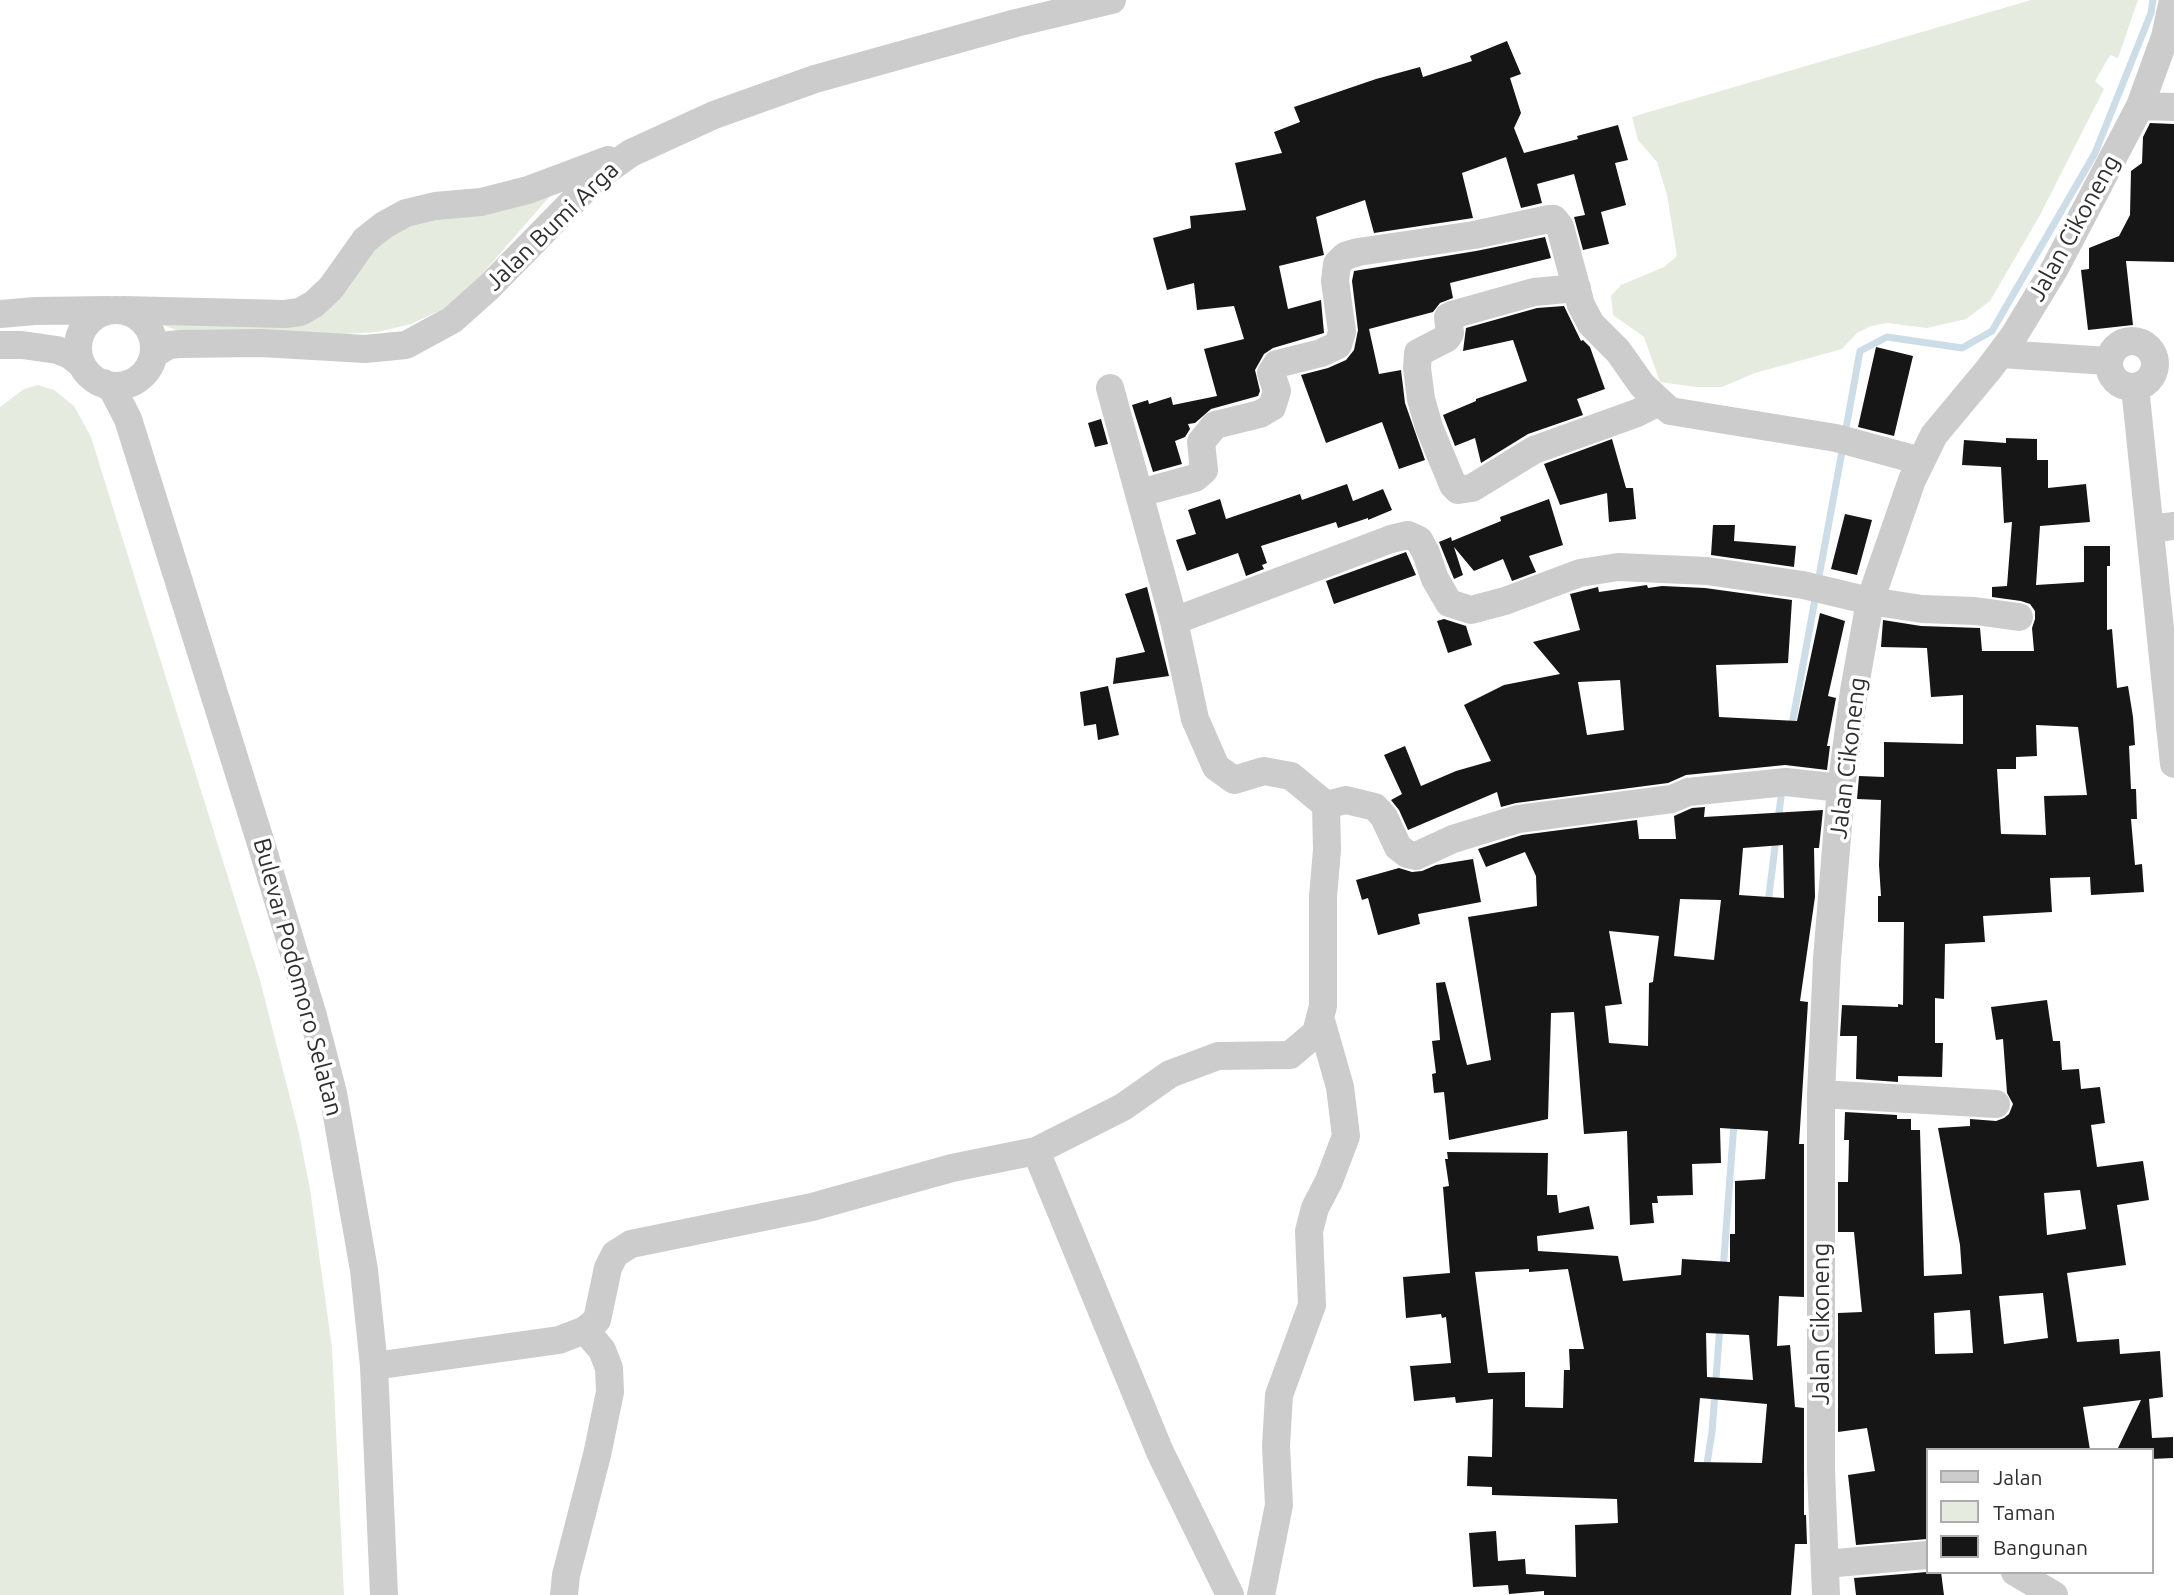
<!DOCTYPE html>
<style>
body{margin:0}
#map{position:relative;width:2174px;height:1595px;overflow:hidden;background:#fff;font-family:Ubuntu,sans-serif}
canvas{display:block}
.legend{position:absolute;left:1926px;top:1448px;width:228px;height:126px;box-sizing:border-box;background:#fff;border:2px solid #acacac;margin:0;padding:9px 12px;list-style:none;font-size:21px;color:#2f2f2f}
.legend li{display:flex;align-items:center;gap:14px;height:35px}
.legend b{width:35px;border:2px solid #acacac}
</style>
<div id="map">
<canvas width="2174" height="1595"></canvas>
<ul class="legend">
<li><b style="height:9px;background:#ccc"></b>Jalan</li>
<li><b style="height:19px;background:#e5ebde"></b>Taman</li>
<li><b style="height:19px;background:#161616"></b>Bangunan</li>
</ul>
</div>
<script>
const ctx = document.querySelector('canvas').getContext('2d');
ctx.lineJoin = 'round';
function fillPath(path, color) { ctx.fillStyle = color; ctx.fill(path, 'evenodd'); }
const shape = rows => new Path2D(rows.map(r => 'M' + r).join(''));
function trace(path, color, width, dash) { ctx.strokeStyle = color; ctx.lineWidth = width; ctx.lineCap = dash ? 'butt' : 'round'; ctx.setLineDash(dash || []); ctx.stroke(path); }
function label(font, color, halo, rows, align = 'center') {
  ctx.font = font + ' Ubuntu,sans-serif'; ctx.lineWidth = 7; ctx.setLineDash([]); ctx.textBaseline = 'middle'; ctx.strokeStyle = halo; ctx.fillStyle = color; for (const [text, x, y, turn = 0] of rows) {
    ctx.save(); ctx.translate(x, y); ctx.rotate((+turn || 0) * Math.PI / 180); ctx.textAlign = isNaN(turn) ? turn : align; if (halo) ctx.strokeText(text, 0, 0); ctx.fillText(text, 0, 0); ctx.restore();
  }
}
fillPath(shape([
 [2031,0,2138,0,2118,58,2110,55,2095,81,2104,89,2040,215,1990,301,1966,319,1927,328,1887,323,1871,326,1857,333,1842,349,1755,373,1722,387,1696,387,1660,382,1644,337,1613,315,1611,296,1621,285,1664,267,1677,256,1667,195,1657,162,1638,140,1632,117],
 [557,188,476,281,443,309,411,324,378,332,343,334,184,333,157,323,290,326,385,235,404,225],
 [38,385,54,390,74,406,91,437,260,980,299,1133,310,1189,332,1348,344,1595,0,1595,0,407,24,389]
]), '#e5ebde');
trace(shape([
 [1845,434,1860,351,1887,337,1962,348,1992,331,2095,153,2151,13,2153,0],
 [1818,582,1843,446],
 [1791,730,1816,594],
 [1778,820,1782,790],
 [1768,903,1776,839],
 [1723,1271,1734,1123],
 [1706,1470,1712,1432,1720,1325]
]), '#ccdde8', 7);
fillPath(shape([
 [1507,41,1521,74,1510,78,1521,113,1514,128,1524,153,1578,139,1577,136,1618,125,1628,160,1615,163,1626,205,1601,212,1609,244,1583,250,1574,217,1585,215,1574,174,1537,184,1542,203,1521,208,1506,157,1462,173,1473,218,1374,233,1365,200,1316,217,1324,255,1279,266,1288,309,1321,300,1324,333,1273,348,1264,354,1255,370,1260,391,1258,396,1211,409,1195,423,1188,424,1190,429,1185,437,1175,441,1182,464,1153,472,1132,405,1148,400,1149,404,1171,397,1173,405,1217,396,1204,349,1244,339,1234,306,1197,310,1194,283,1167,290,1153,238,1191,228,1190,216,1246,210,1235,163,1282,153,1274,132,1300,122,1294,107,1376,79,1420,67,1423,77,1472,61,1470,56],
 [2150,123,2174,124,2174,262,2126,261,2133,325,2088,330,2081,270,2089,269,2089,248,2119,236,2130,215,2131,171,2142,163,2143,137],
 [1545,237,1551,258,1450,283,1453,298,1440,303,1433,312,1369,329,1379,374,1401,370,1405,403,1425,460,1399,469,1382,422,1326,443,1301,375,1328,368,1346,360,1354,350,1358,330,1352,281,1354,271,1476,251],
 [1564,306,1581,341,1583,340,1590,347,1605,389,1577,399,1583,415,1528,434,1481,463,1475,438,1455,446,1443,415,1476,401,1476,399,1527,381,1513,340,1463,351,1466,328,1537,308],
 [1876,347,1913,356,1894,436,1858,427],
 [1101,419,1108,444,1095,447,1088,423],
 [2006,438,2037,439,2037,460,2048,460,2048,488,2086,484,2090,522,2040,526,2036,585,2084,582,2084,546,2110,546,2110,566,2107,566,2107,630,2112,629,2117,688,2128,686,2133,717,2135,745,2129,746,2131,789,2136,789,2137,819,2131,819,2135,865,2142,864,2144,892,2091,895,2090,877,2050,878,2052,912,1983,916,1985,942,1945,944,1944,999,1935,998,1935,1043,1943,1043,1942,1077,1898,1076,1898,1082,1856,1079,1857,1036,1840,1036,1842,1005,1898,1007,1898,1004,1903,1005,1904,922,1878,922,1878,896,1881,896,1879,865,1881,800,1857,799,1859,776,1884,777,1884,742,1963,744,1963,695,1931,697,1927,648,1881,647,1883,620,1921,626,1980,628,1982,651,2034,651,2032,628,2035,619,2035,611,2030,604,2021,601,1992,597,1992,587,2007,586,2012,522,2004,523,2001,467,1962,465,1964,440,2006,443],
 [2036,725,2078,727,2087,795,2044,796,2046,835,2001,834,1997,769,2016,769,2016,757,2037,756],
 [1612,439,1626,488,1633,488,1636,519,1609,522,1607,493,1560,505,1544,464],
 [1347,484,1353,501,1383,489,1392,510,1368,520,1368,518,1338,528,1336,522,1261,546,1267,563,1262,565,1264,569,1246,576,1238,553,1187,571,1176,540,1196,534,1188,510,1220,499,1226,519,1300,494,1302,500],
 [1549,499,1563,545,1529,556,1536,572,1512,581,1503,559,1474,571,1454,547,1463,575,1454,579,1439,542,1451,537,1452,541,1501,521,1500,517],
 [1845,514,1872,520,1857,575,1831,569],
 [1713,525,1735,525,1734,541,1796,546,1794,567,1711,555],
 [1406,552,1416,575,1334,604,1326,581],
 [1647,585,1648,588,1662,586,1705,588,1792,600,1788,663,1716,665,1719,717,1797,721,1820,613,1845,621,1828,696,1836,698,1827,746,1830,746,1827,770,1785,765,1686,775,1668,783,1516,803,1501,807,1497,792,1408,830,1399,810,1391,800,1402,794,1384,755,1405,746,1421,786,1456,771,1491,761,1464,705,1504,685,1560,674,1533,642,1580,630,1570,594,1598,587,1599,592],
 [1620,680,1624,730,1587,735,1578,682],
 [1147,587,1169,676,1113,684,1116,658,1145,652,1125,594],
 [1444,619,1466,626,1472,645,1448,653,1437,621],
 [1108,686,1119,735,1098,740,1096,724,1084,726,1080,692],
 [1705,807,1704,817,1823,810,1819,848,1814,848,1815,897,1800,1001,1808,1002,1799,1144,1804,1144,1804,1297,1779,1296,1777,1346,1790,1345,1795,1407,1804,1408,1804,1515,1806,1515,1807,1544,1795,1544,1791,1595,1544,1595,1544,1591,1509,1594,1508,1585,1473,1587,1469,1533,1496,1531,1498,1561,1525,1559,1526,1574,1576,1577,1575,1525,1618,1523,1617,1499,1492,1495,1492,1487,1467,1486,1468,1456,1492,1457,1493,1399,1456,1403,1455,1397,1414,1401,1410,1366,1451,1363,1446,1317,1442,1318,1441,1314,1406,1318,1403,1277,1450,1273,1443,1187,1449,1186,1445,1159,1448,1159,1447,1152,1548,1153,1547,1195,1557,1195,1559,1213,1589,1206,1594,1229,1537,1236,1538,1251,1618,1256,1623,1281,1681,1275,1682,1259,1730,1262,1730,1234,1735,1234,1735,1181,1765,1179,1768,1131,1720,1128,1721,1163,1692,1164,1693,1195,1657,1196,1658,1203,1652,1203,1654,1223,1630,1225,1627,1131,1584,1134,1574,1012,1551,1013,1548,1119,1449,1140,1444,1092,1434,1093,1432,1074,1436,1073,1432,1041,1440,1040,1436,983,1445,982,1467,1065,1491,1060,1468,917,1537,906,1536,876,1525,852,1486,867,1478,849,1522,835,1637,820,1639,839,1676,839,1674,816,1692,808],
 [1783,845,1784,898,1739,895,1743,848],
 [1680,899,1721,900,1714,960,1674,956],
 [1609,931,1659,936,1653,982,1649,983,1648,1046,1609,1043,1605,1006,1622,1004],
 [1529,1269,1529,1272,1568,1269,1584,1349,1569,1349,1570,1370,1564,1370,1563,1408,1525,1407,1525,1372,1488,1373,1475,1272],
 [1706,1333,1749,1335,1753,1380,1707,1377],
 [1700,1398,1767,1404,1762,1463,1694,1462],
 [1473,859,1481,902,1418,914,1420,924,1378,935,1368,898,1362,900,1356,880,1399,868,1412,872,1422,871,1436,865],
 [2047,1000,2053,1041,2060,1041,2062,1070,2079,1069,2081,1089,2100,1087,2105,1123,2091,1125,2097,1167,2143,1161,2149,1200,2117,1205,2126,1265,2067,1273,2077,1342,2119,1339,2120,1354,2160,1351,2163,1397,2149,1399,2152,1438,2173,1437,2173,1458,2151,1459,2151,1450,2117,1450,2141,1400,2083,1407,2090,1450,1927,1450,1927,1539,1856,1545,1848,1475,1875,1471,1867,1428,1838,1432,1838,1313,1862,1312,1854,1232,1838,1232,1838,1182,1848,1182,1849,1140,1844,1140,1845,1112,1897,1115,1897,1119,1911,1119,1911,1130,1920,1130,1924,1276,1962,1274,1960,1245,1938,1128,1970,1126,1970,1119,1996,1121,2004,1118,2009,1114,2013,1104,2007,1093,2003,1039,1996,1040,1991,1007],
 [2080,1190,2086,1229,2047,1235,2044,1193],
 [2043,1293,2048,1338,2004,1344,1999,1296],
 [1970,1310,1973,1353,1935,1354,1934,1313],
 [1927,1572,1941,1572,1944,1595,1856,1595,1854,1578]
]), '#161616');
trace(shape([
 [2140,106,2174,107],
 [1577,288,1534,292,1452,315,1448,317,1450,333,1447,338,1418,353,1417,368,1421,399,1429,427,1453,485,1458,490,1472,488,1534,450,1637,413,1659,402],
 [123,310,285,314,300,312,314,304,331,288,365,240,384,225,406,213,435,206,481,202,528,190,608,160],
 '78 348a38 38 0 1 1 76 0a38 38 0 1 1-76 0Z',
 [0,314,35,311,109,310],
 '2109 364a23 23 0 1 1 46 0a23 23 0 1 1-46 0Z',
 [0,345,22,345,57,350,70,355,82,365],
 [154,354,169,345,180,344,261,343,365,349,406,345,452,320,488,288,597,177,631,153,714,115,815,79,1016,23,1112,0],
 [2001,354,2108,361],
 [104,383,113,390,128,419,259,837,313,1016,333,1093,364,1270,374,1366,384,1595],
 [2135,387,2174,764],
 [1140,493,1195,478,1204,470,1201,442,1215,425,1260,414,1272,407,1277,391,1271,373,1277,364,1321,353,1338,345,1342,332,1335,281,1337,264,1345,256,1358,252,1474,235,1549,219,1554,219,1560,227,1581,305,1591,324,1618,351,1642,385,1670,411,1836,438,1921,461],
 [2150,529,2174,526],
 [1174,621,1391,539,1408,535,1419,540,1426,553,1435,579,1449,603,1471,610,1505,601,1580,573,1618,567,1707,571,1803,585,1870,601,1922,609,1975,611,2019,617],
 [1326,805,1346,800,1375,807,1384,817,1398,847,1407,854,1416,856,1453,839,1518,819,1672,799,1688,792,1786,782,1841,788],
 [1821,1094,1996,1104],
 [1036,1151,1160,1452,1230,1595],
 [374,1366,559,1340,585,1330,597,1320,608,1268,615,1254,631,1244,812,1207,952,1168,1036,1151,1123,1107,1170,1074,1218,1056,1290,1055,1316,1033,1323,1006,1323,897,1327,850,1326,805,1291,776,1264,771,1234,780,1216,767,1195,719,1174,621,1110,388],
 [1825,1564,1927,1555],
 [2015,1572,2054,1595],
 [564,1595,566,1575,597,1455,610,1392,609,1368,602,1350,585,1330],
 [1261,1595,1279,1505,1276,1446,1279,1395,1312,1305,1309,1231,1315,1208,1329,1181,1346,1136,1340,1087,1320,1017],
 [1826,1595,1821,1470,1821,1094,1827,959,1841,788,1854,691,1870,601,1912,480,1934,435,1989,369,2013,337,2055,268,2140,106,2165,37,2173,0]
]), '#ccc', 28);
label('24px', '#2f2f2f', '#fff', [
 ["Jalan Bumi Arga",552,226,-44],
 ["Jalan Cikoneng",2074,228,-61],
 ["Jalan Cikoneng",1848,758,-83],
 ["Bulevar Podomoro Selatan",298,977,75],
 ["Jalan Cikoneng",1821,1324,-90]
]);
</script>
